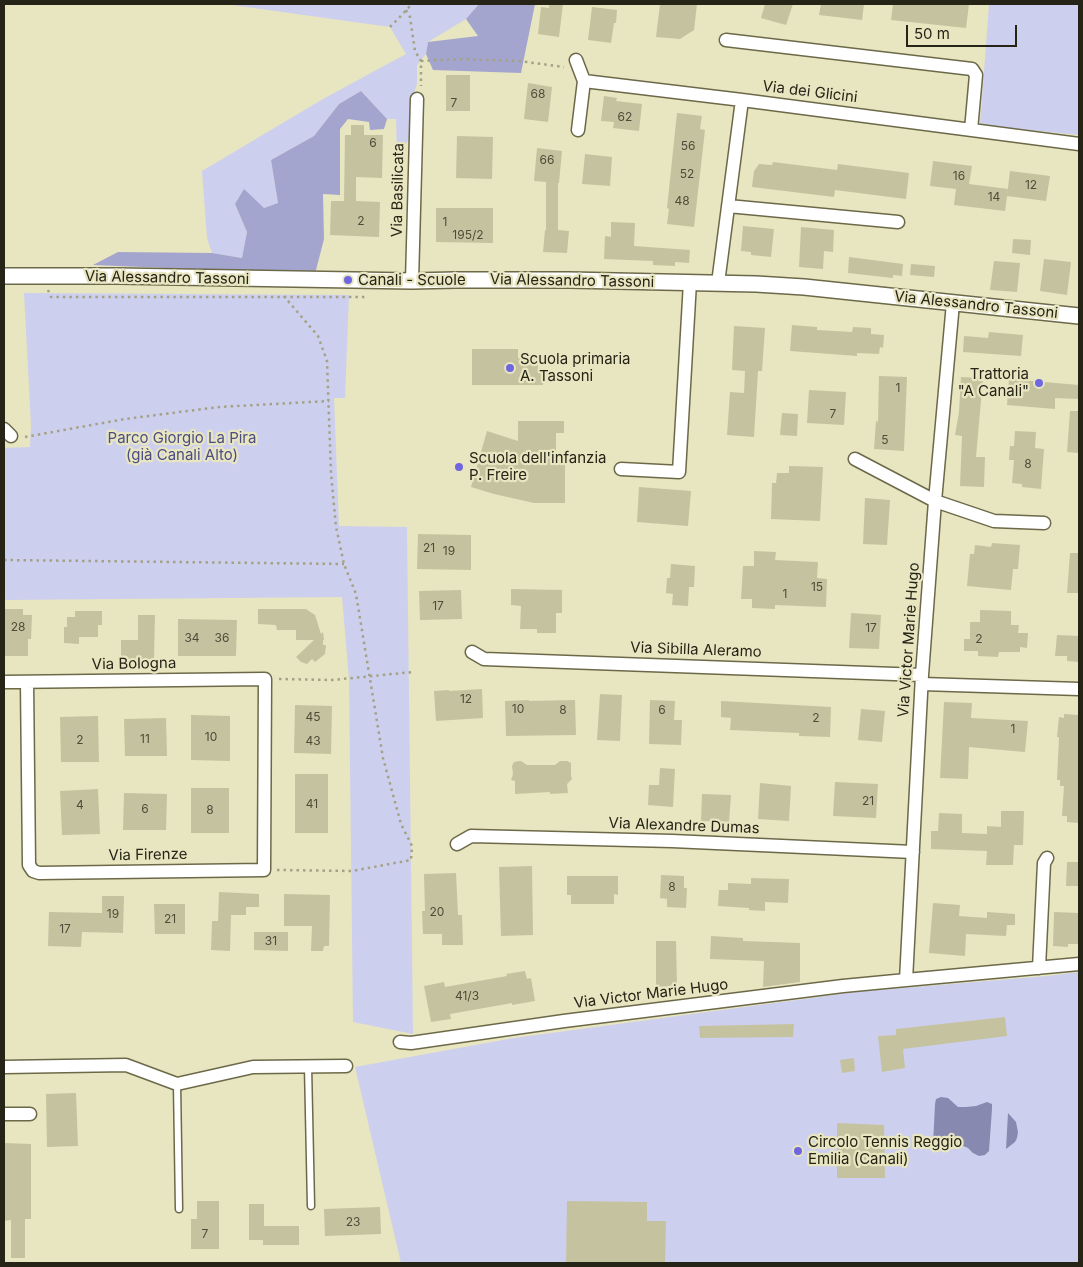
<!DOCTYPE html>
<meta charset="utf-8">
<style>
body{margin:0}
#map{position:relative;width:1083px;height:1267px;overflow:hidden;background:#e8e5c1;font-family:Inter,sans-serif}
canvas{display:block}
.frame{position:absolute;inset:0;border:5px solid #252417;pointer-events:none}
.scale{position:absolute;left:906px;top:25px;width:111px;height:22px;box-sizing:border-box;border:2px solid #252417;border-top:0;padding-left:6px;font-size:15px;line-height:18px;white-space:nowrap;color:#252417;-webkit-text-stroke:4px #e8e5c1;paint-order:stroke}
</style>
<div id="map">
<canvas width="1083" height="1267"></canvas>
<div class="frame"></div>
<div class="scale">50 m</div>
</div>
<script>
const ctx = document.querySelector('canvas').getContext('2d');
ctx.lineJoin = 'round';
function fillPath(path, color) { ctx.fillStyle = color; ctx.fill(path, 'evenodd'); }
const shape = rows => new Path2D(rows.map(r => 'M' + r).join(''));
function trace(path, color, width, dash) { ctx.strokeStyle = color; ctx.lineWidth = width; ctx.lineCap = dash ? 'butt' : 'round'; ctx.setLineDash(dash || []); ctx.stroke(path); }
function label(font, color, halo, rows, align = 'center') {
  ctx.font = font + ' Inter,sans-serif'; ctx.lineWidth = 4.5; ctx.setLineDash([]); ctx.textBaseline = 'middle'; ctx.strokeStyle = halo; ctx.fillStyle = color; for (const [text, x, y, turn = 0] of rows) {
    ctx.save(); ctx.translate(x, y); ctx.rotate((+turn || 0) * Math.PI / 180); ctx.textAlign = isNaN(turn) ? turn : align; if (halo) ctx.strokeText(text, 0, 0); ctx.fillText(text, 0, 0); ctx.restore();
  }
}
fillPath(shape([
 [225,4,479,4,466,19,428,42,426,54,417,65,417,84,412,99,410,138,397,156,396,119,387,119,361,91,339,104,314,136,271,160,278,203,264,208,235,204,247,232,242,258,212,253,207,238,202,171,323,99,406,54,390,27],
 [989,4,1079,4,1079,135,980,125],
 [24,293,349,295,345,398,334,398,339,526,407,527,413,1034,353,1022,349,679,342,597,4,600,4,448,30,447,31,425],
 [1079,972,1079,1263,401,1263,355,1067,514,1038,856,992,1047,976]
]), '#cdcfee');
fillPath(shape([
 [479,4,535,4,521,73,433,70,426,54,428,42,478,36,466,19],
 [361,91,387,119,384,129,370,130,369,122,348,119,340,129,340,195,323,194,324,239,315,274,93,265,118,252,212,253,242,258,247,232,235,204,244,189,264,208,278,203,271,160,314,136,339,104]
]), '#a3a5cf');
fillPath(shape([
 [941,1097,948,1098,958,1107,966,1107,976,1106,987,1102,992,1104,992,1109,989,1151,985,1155,979,1156,973,1153,968,1148,961,1145,954,1145,939,1150,935,1149,933,1145,935,1104,936,1099],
 [1008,1113,1016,1122,1018,1132,1017,1138,1015,1142,1006,1149]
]), '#8889b1');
fillPath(shape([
 [549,4,563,4,559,37,538,34,541,7,549,8],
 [660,4,697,4,694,30,680,39,656,37],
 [765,4,793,4,786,25,761,18],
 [821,4,864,4,862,20,819,15],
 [893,4,969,4,966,28,891,20],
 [592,7,617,10,616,23,614,23,611,43,588,40],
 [446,75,470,75,470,111,446,111],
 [528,83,552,87,548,122,524,119],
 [604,96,617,98,616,101,642,104,639,131,613,128,614,122,601,121],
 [677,113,702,116,700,129,705,130,694,227,667,224,669,209,667,208],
 [351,125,364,125,364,135,383,135,382,178,356,177,356,201,380,202,379,237,330,235,331,201,344,201,345,135,351,135],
 [457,136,493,137,492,179,456,178],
 [537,148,562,151,559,183,558,183,558,230,569,231,567,253,543,252,545,230,546,230,546,182,534,181],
 [585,154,612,157,610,186,582,184],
 [933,161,972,166,969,184,1008,189,1005,211,954,205,956,189,930,186],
 [773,162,837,170,838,164,909,173,906,199,835,190,834,197,752,187,754,171,759,164,772,165],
 [1010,171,1050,176,1046,201,1007,196],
 [436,208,493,208,493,243,436,242],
 [611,222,635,223,634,246,690,250,689,263,675,262,675,266,653,265,653,261,604,259,605,236,611,237],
 [743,226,774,229,771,257,751,255,751,252,741,251],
 [801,227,834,230,833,252,824,251,823,269,799,267],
 [1013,239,1031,240,1030,255,1012,253],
 [849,257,903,264,902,276,893,275,893,278,848,273],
 [1044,259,1071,262,1067,295,1040,291],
 [994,261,1020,263,1017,292,990,290],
 [911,264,935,266,934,277,910,275],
 [792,325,817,327,817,330,852,332,853,327,871,328,871,334,884,335,883,348,880,347,879,354,857,353,857,356,790,351],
 [734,326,765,328,762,371,758,371,754,437,727,435,730,392,744,393,745,371,732,370],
 [989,332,1023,335,1021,356,963,352,964,336,988,338],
 [472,349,518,349,518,358,538,359,538,371,543,371,543,385,472,385],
 [879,376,907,377,904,451,874,449,876,421,878,422],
 [961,377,983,378,976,457,985,457,984,487,960,486,962,436,955,435,959,412],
 [1009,379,1079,385,1079,399,1055,398,1055,409,1007,405],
 [809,390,846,392,844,425,807,423],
 [1070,411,1079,411,1079,453,1067,452],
 [782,413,798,414,797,436,780,435],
 [518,421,564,421,564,433,556,433,556,460,565,460,565,503,534,503,494,494,471,487,487,431,518,441],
 [1015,431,1036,432,1035,448,1044,449,1041,489,1022,487,1022,484,1012,483,1014,460,1009,460,1010,446,1014,446],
 [789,466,823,467,820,521,771,519,772,483,776,483,777,473,789,473],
 [639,487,691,491,688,526,637,522],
 [865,498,890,500,887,545,863,544],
 [418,534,471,535,471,570,417,569],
 [992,543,1020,545,1018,569,1013,569,1011,590,967,586,970,554,974,554,975,545,991,547],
 [754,551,776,552,775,560,818,562,817,578,827,579,826,607,775,605,775,609,752,608,752,599,741,599,743,566,754,566],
 [1070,553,1079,553,1079,593,1067,593],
 [671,564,695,566,694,587,689,587,688,606,672,605,673,594,666,593,667,578,670,578],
 [511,589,562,590,562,613,556,613,556,633,537,633,537,629,520,629,521,606,511,605],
 [461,590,462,619,420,620,419,591],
 [4,609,23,609,23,615,32,615,31,639,28,639,28,656,4,656],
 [258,609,306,609,315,615,321,634,323,632,324,640,323,640,323,645,326,645,325,654,315,662,312,659,307,664,301,662,296,657,314,640,296,640,296,630,277,630,276,625,258,624],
 [980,610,1011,611,1011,625,1019,625,1018,633,1028,633,1027,648,1020,647,1020,652,999,652,998,657,978,656,978,651,964,651,964,639,970,639,970,622,980,622],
 [75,611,102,611,102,625,98,625,98,637,79,637,79,644,64,643,64,627,67,627,67,617,75,617],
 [851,613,881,615,879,649,849,648],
 [138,615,155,615,154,659,121,659,121,640,138,640],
 [178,619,237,620,236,656,178,656],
 [1057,635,1079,636,1079,662,1067,661,1067,656,1055,656],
 [482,689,483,718,436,721,434,691,449,690,449,691],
 [600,694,622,695,620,741,597,740],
 [529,700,529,701,575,700,576,735,506,736,505,701],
 [650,700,675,701,674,720,682,720,681,745,649,744],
 [721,701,831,707,830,737,799,736,799,733,730,730,731,718,721,717],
 [944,702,972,703,971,718,1028,721,1025,752,969,747,968,779,940,778],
 [295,705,332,706,331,754,294,753],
 [861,709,885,711,882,742,858,740],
 [1064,714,1079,715,1079,823,1067,822,1067,816,1062,816,1064,786,1060,786,1060,780,1057,780,1059,737,1057,737,1059,717,1064,718],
 [191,715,230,716,230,761,191,760],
 [98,716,99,762,61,762,60,717],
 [166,718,167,756,125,756,124,719],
 [519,761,521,761,527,765,555,765,560,761,567,761,571,763,571,776,572,779,567,784,568,793,550,794,550,792,515,794,515,781,511,780,513,774,512,766,514,762],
 [660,768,675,769,673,807,648,805,649,785,659,785],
 [295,774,328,774,328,833,295,833],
 [835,782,878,784,876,818,833,816],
 [760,783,791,786,789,821,758,819],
 [191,788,229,788,229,833,191,833],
 [98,789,100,834,62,835,60,791],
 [124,793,167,794,166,830,123,830],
 [702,794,731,795,729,822,701,821],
 [1001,811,1024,811,1023,845,1014,845,1013,865,986,865,987,851,931,849,931,831,938,831,939,813,962,814,962,833,987,834,987,826,1001,827],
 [1067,862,1079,862,1079,886,1066,886],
 [532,866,533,935,501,936,499,867],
 [456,873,458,915,462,915,463,945,442,945,442,934,423,934,422,911,425,911,424,874],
 [661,875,684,876,684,888,687,888,686,908,667,907,667,899,660,898],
 [567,876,618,876,618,895,614,894,614,904,571,904,571,895,567,895],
 [751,878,789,879,788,903,765,902,765,911,749,910,749,908,718,906,719,890,728,890,728,883,751,884],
 [219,892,259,894,259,907,246,907,246,915,231,915,230,951,211,950,212,921,218,921],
 [284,894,330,895,329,946,324,946,323,951,311,951,312,926,284,926],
 [102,896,124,896,123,933,82,932,81,947,48,946,49,912,102,913],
 [933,903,960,905,959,916,987,918,987,912,1015,914,1015,925,1007,925,1006,936,966,934,965,956,929,953],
 [154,904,185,904,185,934,155,934],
 [1054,912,1079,913,1079,944,1068,944,1068,947,1053,946],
 [254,932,288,932,288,951,254,950],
 [711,936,743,938,743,941,800,943,800,982,763,987,764,961,710,959],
 [656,941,676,941,677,986,656,987],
 [525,971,527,979,531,978,535,1001,512,1005,512,1003,450,1014,451,1019,431,1022,424,986,444,982,445,987,507,976,506,974],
 [1005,1017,1007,1036,903,1049,905,1068,882,1072,878,1036,896,1035,896,1029],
 [794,1024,793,1037,700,1038,699,1026],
 [854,1058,855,1071,842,1073,840,1060],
 [76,1093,78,1146,47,1147,46,1094],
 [837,1123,884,1125,885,1178,837,1178],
 [4,1143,31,1144,31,1219,25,1219,25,1258,11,1258,11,1220,4,1221],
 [197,1201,219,1201,219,1249,191,1249,191,1219,197,1219],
 [567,1201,647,1202,647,1221,666,1221,665,1263,566,1263],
 [249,1204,264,1204,264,1226,299,1226,299,1245,263,1245,263,1240,249,1240],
 [380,1207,381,1234,325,1236,324,1209]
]), '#c5c39f');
const service = shape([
 [308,1066,311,1206],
 [177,1084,179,1209]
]);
const minor = shape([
 [726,40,972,69,976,75,971,130],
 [576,60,584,81],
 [578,130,584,81,742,100,1079,144],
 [728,206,898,222],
 [412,281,417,99],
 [718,283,742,100],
 [953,303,935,501,922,675,906,980,1079,964],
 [4,429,11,436],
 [855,459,935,501,994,521,1044,523],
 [621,469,679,472,690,282],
 [472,652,484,659,922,675],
 [4,682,265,679,264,870,39,873,33,871,29,865,27,682],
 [922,684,1079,689],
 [457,844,471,836,672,841,913,852],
 [1039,968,1044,863,1047,858],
 [400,1042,411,1043,564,1021,843,986,906,980],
 [4,1067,126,1065,177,1084,253,1067,346,1066],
 [4,1114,30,1114]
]);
const tertiary = shape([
 [4,276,118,276,412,281,455,280,569,280,756,284,804,287,1079,316]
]);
trace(service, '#6c6949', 9);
trace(minor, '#6c6949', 15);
trace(tertiary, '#6c6949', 18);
trace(shape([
 [406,10,410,17,415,51,421,61,421,86],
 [390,27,398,19,412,4],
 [421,61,461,59,519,61,564,67],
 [48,290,51,297,367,297],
 [25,437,125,419,219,407,329,401],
 [4,560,344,564],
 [279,679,332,680,413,672],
 [277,870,352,871,411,860,412,846,401,824,383,758,356,594,344,564,336,527,331,473,327,361,318,336,282,294]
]), '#a4a286', 2.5, [2.5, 4]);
trace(service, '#fff', 6);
trace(minor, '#fff', 12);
trace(tertiary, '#fff', 15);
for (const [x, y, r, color] of [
 [348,280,5,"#6f66e0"],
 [510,368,5,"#6f66e0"],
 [1039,383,5,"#6f66e0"],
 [459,467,5,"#6f66e0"],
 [798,1151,5,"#6f66e0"]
]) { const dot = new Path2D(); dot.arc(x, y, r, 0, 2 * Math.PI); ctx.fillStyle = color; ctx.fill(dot); trace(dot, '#e8e5c1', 2); }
label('12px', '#4d4c39', null, [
 ["68",538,94],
 ["7",454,103],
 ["62",625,117],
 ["6",373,143],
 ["56",688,146],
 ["66",547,160],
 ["52",687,174],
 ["16",959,176],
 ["12",1031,185],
 ["14",994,197],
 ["48",682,201],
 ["2",361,221],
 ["1",445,222],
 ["195/2",468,235],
 ["1",898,388],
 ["7",833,414],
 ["5",885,440],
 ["8",1028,464],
 ["21",429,548],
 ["19",449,551],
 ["15",817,587],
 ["1",785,594],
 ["17",438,606],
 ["28",18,627],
 ["17",871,628],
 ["34",192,638],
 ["36",222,638],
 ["2",979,639],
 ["12",466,699],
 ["10",518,709],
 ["8",563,710],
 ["6",662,710],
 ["45",313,717],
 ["2",816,718],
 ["1",1013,729],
 ["10",211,737],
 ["11",145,739],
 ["2",80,740],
 ["43",313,741],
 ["21",868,801],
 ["41",312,804],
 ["4",80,805],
 ["6",145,809],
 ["8",210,810],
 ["8",672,887],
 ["20",437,912],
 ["19",113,914],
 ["21",170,919],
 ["17",65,929],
 ["31",271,941],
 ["41/3",467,996],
 ["23",353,1222],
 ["7",205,1234]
]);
label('15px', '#252417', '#e8e5c1', [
 ["Via dei Glicini",810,92,7],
 ["Via Basilicata",398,190,-89],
 ["Via Alessandro Tassoni",167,278,1],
 ["Via Alessandro Tassoni",572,281,1],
 ["Via Alessandro Tassoni",976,305,6],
 ["Via Victor Marie Hugo",909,640,-86],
 ["Via Sibilla Aleramo",696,650,2],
 ["Via Bologna",134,664,-1],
 ["Via Alexandre Dumas",684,826,2],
 ["Via Firenze",148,855,-1],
 ["Via Victor Marie Hugo",651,994,-7]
]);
label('15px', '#252417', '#e8e5c1', [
 ["Canali - Scuole",358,280],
 ["Scuola primaria",520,359],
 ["A. Tassoni",520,376],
 ["Trattoria",1029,374,"right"],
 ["\"A Canali\"",1029,391,"right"],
 ["Scuola dell'infanzia",469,458],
 ["P. Freire",469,475],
 ["Circolo Tennis Reggio",808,1142],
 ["Emilia (Canali)",808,1159]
], 'left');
label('15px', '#4d4d84', '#e8e5c1', [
 ["Parco Giorgio La Pira",182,438],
 ["(già Canali Alto)",182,455]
]);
</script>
